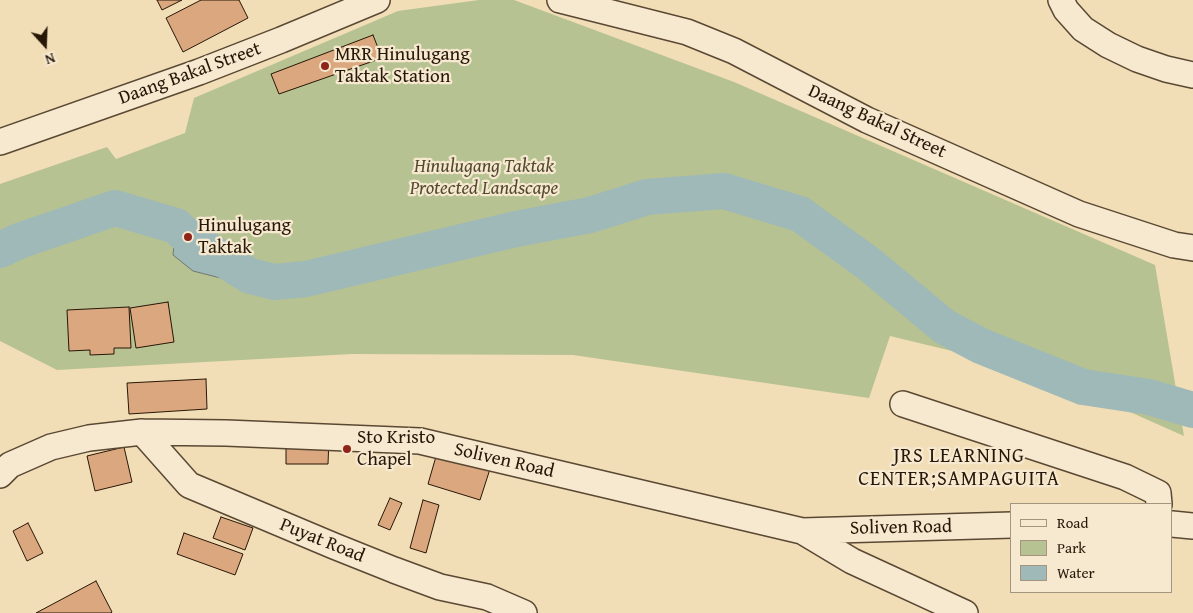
<!DOCTYPE html>
<style>
body{margin:0}
#map{position:relative;width:1193px;height:613px;overflow:hidden;background:#f1ddb6;font-family:"Gentium Book Plus",serif}
canvas{display:block}
.legend{position:absolute;left:1010px;top:503px;width:162px;height:90px;box-sizing:border-box;background:#f6e9d0;border:1px solid #a39580;margin:0;padding:6px 9px;list-style:none;font-size:15px;color:#271707}
.legend li{display:flex;align-items:center;gap:10px;height:25px}
.legend b{width:25px;border:1px solid #a39580}
.north{position:absolute;left:20px;top:20px;width:50px;height:50px;-webkit-text-stroke:4px #f6e9d0;paint-order:stroke;rotate:160deg;font-size:14px;font-weight:700;line-height:20px;text-align:center;color:#271707}
.north::after{content:'';display:block;margin:auto;width:18px;height:22px;background:#271707;clip-path:polygon(50% 0,100% 100%,50% 72%,0 100%)}
</style>
<div id="map">
<canvas width="1193" height="613"></canvas>
<ul class="legend">
<li><b style="height:6px;background:#f6e9d0"></b>Road</li>
<li><b style="height:14px;background:#b6c291"></b>Park</li>
<li><b style="height:14px;background:#9fb9b8"></b>Water</li>
</ul>
<div class="north">N</div>
</div>
<script>
const ctx = document.querySelector('canvas').getContext('2d');
ctx.lineJoin = 'round';
function fillPath(path, color) { ctx.fillStyle = color; ctx.fill(path, 'evenodd'); }
const shape = rows => new Path2D(rows.map(r => 'M' + r).join(''));
function trace(path, color, width, dash) { ctx.strokeStyle = color; ctx.lineWidth = width; ctx.lineCap = dash ? 'butt' : 'round'; ctx.setLineDash(dash || []); ctx.stroke(path); }
function label(font, color, halo, rows, align = 'center') {
  ctx.font = font + ' "Gentium Book Plus",serif'; ctx.lineWidth = 4.5; ctx.setLineDash([]); ctx.textBaseline = 'middle'; ctx.strokeStyle = halo; ctx.fillStyle = color; for (const [text, x, y, turn = 0] of rows) {
    ctx.save(); ctx.translate(x, y); ctx.rotate((+turn || 0) * Math.PI / 180); ctx.textAlign = isNaN(turn) ? turn : align; if (halo) ctx.strokeText(text, 0, 0); ctx.fillText(text, 0, 0); ctx.restore();
  }
}
fillPath(shape([
 [479,0,514,0,734,82,1155,265,1184,436,1085,392,1010,365,890,336,869,398,573,355,352,354,57,370,0,341,0,184,107,147,116,159,185,133,194,98,398,11]
]), '#b6c291');
const water = shape([
 [187,214,205,232,220,239,235,257,250,266,276,275,306,279,272,291,193,271,173,255,176,226,187,214]
]);
fillPath(water, '#9fb9b8');
trace(water, '#6f7871', 1);
trace(shape([
 [0,250,19,241,115,208,176,226,188,237,250,276,275,282,306,279,516,229,590,215,647,197,724,191,800,214,869,264,945,327,981,346,1083,387,1149,397,1193,410]
]), '#9fb9b8', 36);
const building = shape([
 [157,0,182,0,162,10,157,0],
 [201,0,239,0,248,18,183,52,166,18,201,0],
 [373,35,382,58,279,94,271,74,373,35],
 [168,302,174,342,136,348,130,308,168,302],
 [129,307,131,348,114,348,114,354,90,355,90,350,69,351,67,310,129,307],
 [206,379,207,409,129,414,127,383,206,379],
 [329,439,328,464,286,464,286,440,329,439],
 [124,447,132,482,95,491,87,456,124,447],
 [437,453,490,469,480,500,428,484,437,453],
 [390,498,402,503,390,530,378,525,390,498],
 [423,500,439,505,426,553,410,548,423,500],
 [221,517,253,528,245,550,213,538,221,517],
 [28,523,43,553,27,561,13,531,28,523],
 [184,533,243,554,235,575,177,554,184,533],
 [96,581,112,612,111,613,36,613,96,581]
]);
fillPath(building, '#dba77f');
trace(building, '#271707', 1);
const minor = shape([
 [560,0,687,32,734,51,867,120,1079,214,1174,245,1193,248],
 [1061,0,1066,10,1083,29,1108,45,1137,59,1166,69,1193,75],
 [0,142,199,72,281,40,377,0],
 [903,404,1125,477,1158,493,1159,504],
 [142,432,189,485,334,546,394,570,440,587,487,597,524,613],
 [0,475,10,465,51,447,89,438,142,432,226,433,420,441,802,531,1012,525],
 [1172,524,1193,526],
 [802,531,852,561,965,613]
]);
trace(minor, '#5a4833', 28);
trace(minor, '#f6e9d0', 25);
for (const [x, y, r, color] of [
 [325,66,5,"#8f2418"],
 [188,237,5,"#8f2418"],
 [347,449,5,"#8f2418"]
]) { const dot = new Path2D(); dot.arc(x, y, r, 0, 2 * Math.PI); ctx.fillStyle = color; ctx.fill(dot); trace(dot, '#f6e9d0', 2); }
label('19px', '#271707', '#f6e9d0', [
 ["MRR Hinulugang",335,55],
 ["Taktak Station",335,77],
 ["Hinulugang",198,226],
 ["Taktak",198,248],
 ["Sto Kristo",357,438],
 ["Chapel",357,460]
], 'left');
label('19px', '#271707', '#f6e9d0', [
 ["Daang Bakal Street",190,74,-20],
 ["Daang Bakal Street",877,122,25],
 ["Soliven Road",504,461,13],
 ["Soliven Road",901,528,-1],
 ["Puyat Road",322,541,22]
]);
label('italic 19px', '#524a30', '#f6e9d0', [
 ["Hinulugang Taktak",484,167],
 ["Protected Landscape",484,189]
]);
ctx.letterSpacing = '1px';
label('20px', '#271707', '#f6e9d0', [
 ["JRS LEARNING",959,457],
 ["CENTER;SAMPAGUITA",959,480]
]);
ctx.letterSpacing = '0px';
</script>
